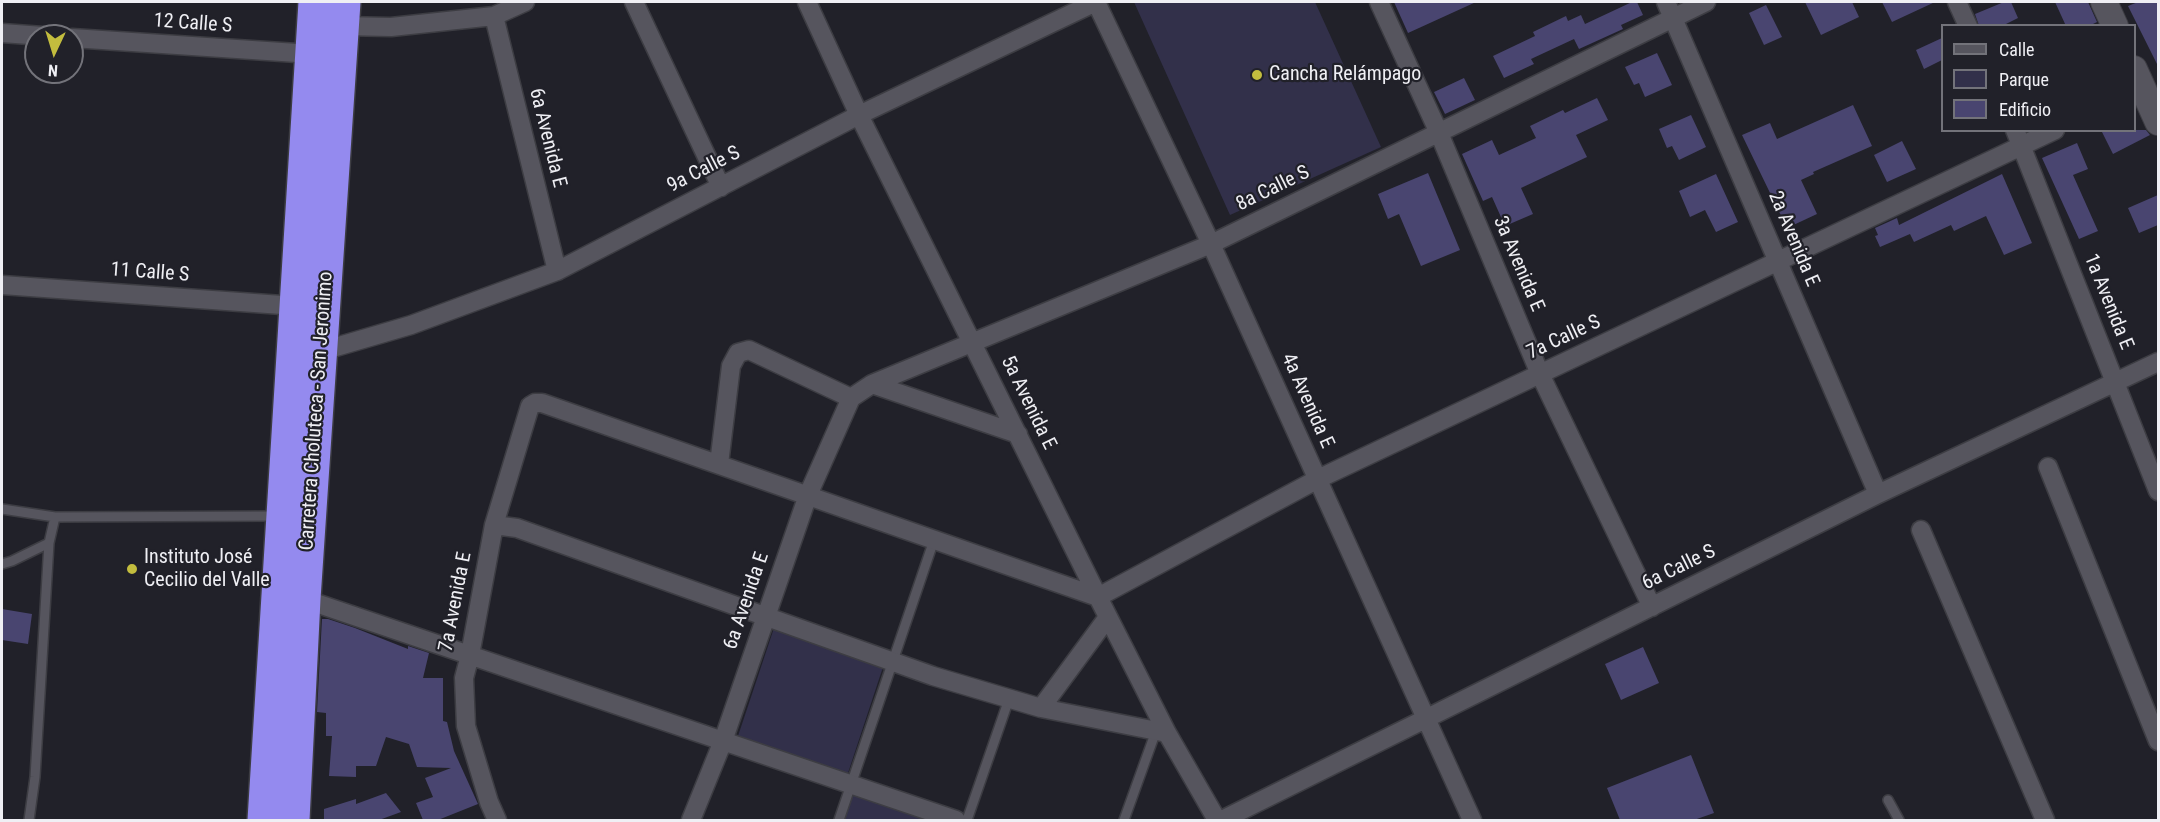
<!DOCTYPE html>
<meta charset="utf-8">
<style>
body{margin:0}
#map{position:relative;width:2160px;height:822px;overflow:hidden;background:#212129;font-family:"Roboto Condensed",sans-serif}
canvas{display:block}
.frame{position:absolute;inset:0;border:3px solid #efeff4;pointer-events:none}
.legend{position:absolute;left:1941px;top:24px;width:195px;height:108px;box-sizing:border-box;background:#212129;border:2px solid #73737a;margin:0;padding:8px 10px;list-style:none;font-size:18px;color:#efeff4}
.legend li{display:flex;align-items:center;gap:12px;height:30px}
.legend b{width:30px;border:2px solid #73737a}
.north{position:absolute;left:24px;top:24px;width:60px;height:60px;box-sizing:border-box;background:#212129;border:2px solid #73737a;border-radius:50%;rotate:184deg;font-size:16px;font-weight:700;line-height:24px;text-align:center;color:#efeff4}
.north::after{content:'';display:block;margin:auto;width:21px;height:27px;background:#c3bd3e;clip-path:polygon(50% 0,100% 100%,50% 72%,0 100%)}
</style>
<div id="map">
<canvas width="2160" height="822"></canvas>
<div class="frame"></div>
<ul class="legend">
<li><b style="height:8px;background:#56555e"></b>Calle</li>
<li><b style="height:16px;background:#32304a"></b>Parque</li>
<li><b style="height:16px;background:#494570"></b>Edificio</li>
</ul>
<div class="north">N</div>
</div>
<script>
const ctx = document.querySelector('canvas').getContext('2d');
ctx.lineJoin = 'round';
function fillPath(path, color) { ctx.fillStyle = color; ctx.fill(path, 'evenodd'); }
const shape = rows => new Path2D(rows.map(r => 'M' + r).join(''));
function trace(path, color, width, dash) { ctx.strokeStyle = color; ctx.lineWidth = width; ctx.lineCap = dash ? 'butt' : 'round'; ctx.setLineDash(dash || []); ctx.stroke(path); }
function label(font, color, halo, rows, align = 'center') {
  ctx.font = font + ' "Roboto Condensed",sans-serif'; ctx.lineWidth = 4.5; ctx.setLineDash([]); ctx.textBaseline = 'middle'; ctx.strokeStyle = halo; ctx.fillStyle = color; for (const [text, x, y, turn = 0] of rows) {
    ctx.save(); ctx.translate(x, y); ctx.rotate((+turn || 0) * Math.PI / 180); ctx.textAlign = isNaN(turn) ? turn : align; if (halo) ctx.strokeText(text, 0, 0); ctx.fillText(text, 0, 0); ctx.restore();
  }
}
fillPath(shape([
 [1134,2,1315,2,1381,147,1230,215],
 [774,628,883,667,847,776,737,739],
 [852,791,939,820,842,820]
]), '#32304a');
fillPath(shape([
 [1394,2,1476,2,1408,33],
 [1632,2,1637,2,1643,15,1621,25,1623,29,1579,49,1574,39,1531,59,1534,64,1504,78,1493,56,1535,36,1533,32,1566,16,1568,21,1581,15,1585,24],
 [1805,2,1852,2,1859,17,1821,35],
 [1882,2,1935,2,1892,22],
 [2004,2,2011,2,2018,18,2002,26,1979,26,1975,14],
 [2055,2,2088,2,2097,22,2089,26,2066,26],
 [2138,2,2158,2,2158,66,2128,6],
 [1766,5,1782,37,1764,45,1749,13],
 [1942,38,1942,60,1924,69,1916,50],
 [1657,53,1672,85,1645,97,1639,83,1634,85,1625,67],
 [1464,78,1475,100,1445,114,1434,92],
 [1597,98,1608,120,1576,135,1587,157,1521,188,1533,214,1505,226,1492,197,1483,201,1462,154,1492,140,1499,155,1536,138,1530,126,1563,110,1565,113],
 [1853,105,1872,146,1813,172,1814,174,1801,180,1817,214,1787,228,1742,135,1770,123,1777,139],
 [1691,115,1706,147,1679,160,1672,146,1667,148,1659,129],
 [2101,130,2146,130,2150,135,2113,154],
 [1902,141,1916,169,1887,182,1874,155],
 [2077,143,2088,169,2073,175,2098,231,2079,239,2042,158],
 [1428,173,1460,250,1421,266,1399,214,1388,219,1378,194],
 [1716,174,1738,222,1716,232,1705,210,1690,217,1679,191],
 [2002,174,2032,243,2004,255,1986,216,1954,231,1951,225,1914,242,1910,234,1880,247,1875,236,1878,235,1875,228,1897,218,1899,225],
 [2158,195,2158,225,2139,233,2128,208],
 [2,609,32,614,28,644,2,640],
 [322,619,328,619,355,628,408,649,408,646,429,653,423,678,443,678,443,721,447,722,454,751,478,804,438,820,423,820,416,803,433,797,425,778,451,768,417,767,409,744,386,737,376,766,356,766,356,777,329,776,332,736,326,736,326,713,317,712],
 [1643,647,1659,683,1621,700,1605,664],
 [1691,755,1714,813,1694,820,1620,820,1607,788],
 [386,793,401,812,379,820,324,820,324,809,356,799,356,804]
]), '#494570');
const lane = shape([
 [2,509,55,517,278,516],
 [2,564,12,561,49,543,55,517],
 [1888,800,1899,820],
 [29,820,35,777,49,543],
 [839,820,934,540],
 [967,820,1009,699],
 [1124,820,1156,731]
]);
const street = shape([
 [634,2,721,187],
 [807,2,859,115,1098,597,1167,733,1217,820],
 [1096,2,1211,244,1472,820],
 [1379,2,1439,133,1540,374,1652,607],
 [1666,2,1878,494],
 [1957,2,1968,26],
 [494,16,557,271],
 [342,26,391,27,494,16,525,2],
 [2,33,43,36],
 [72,38,312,54],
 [2015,130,2158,491],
 [2,285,296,306],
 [322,351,411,325,557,271,859,115,1096,2],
 [872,384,1018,434],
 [851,398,872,384,1211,244,1706,2],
 [719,464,731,366,738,353,749,350,851,398],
 [2048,467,2158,741],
 [494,525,517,528,933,676,1041,708,1167,733],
 [1921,530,2045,820],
 [304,599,956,820],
 [1041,708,1108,617],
 [497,820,489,802,466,726,464,678,470,655,494,525,530,406,535,403,542,403,1098,597,1318,479,2055,130],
 [691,820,723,741,808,495,851,398],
 [1222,820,1878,494,2158,362]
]);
const secondary = shape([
 [2104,2,2115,26],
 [2134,69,2158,122]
]);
const highway = shape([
 [264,820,315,2],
 [293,820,304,599,344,2]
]);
trace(lane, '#3d3d43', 12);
trace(street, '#3d3d43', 21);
trace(secondary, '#3d3d43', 28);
trace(highway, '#3d3d43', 36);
trace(lane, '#56555e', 9);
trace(street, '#56555e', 18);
trace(secondary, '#56555e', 26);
trace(highway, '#948aef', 33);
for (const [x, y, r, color] of [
 [1257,75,6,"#c3bd3e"],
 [132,569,6,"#c3bd3e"]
]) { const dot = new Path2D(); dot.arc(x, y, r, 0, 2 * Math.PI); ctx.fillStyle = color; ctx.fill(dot); trace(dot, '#212129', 2); }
label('20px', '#efeff4', '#212129', [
 ["12 Calle S",193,24,4],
 ["6a Avenida E",547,138,76],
 ["9a Calle S",704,170,-27],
 ["8a Calle S",1273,189,-26],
 ["2a Avenida E",1793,239,67],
 ["3a Avenida E",1518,264,67],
 ["11 Calle S",150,273,4],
 ["1a Avenida E",2108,302,68],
 ["7a Calle S",1564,338,-25],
 ["4a Avenida E",1307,401,66],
 ["5a Avenida E",1028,403,64],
 ["Carretera Choluteca - San Jeronimo",317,411,-86],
 ["6a Calle S",1679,568,-26],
 ["6a Avenida E",747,601,-71],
 ["7a Avenida E",456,602,-79]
]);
label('20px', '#efeff4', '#212129', [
 ["Cancha Relámpago",1269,75],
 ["Instituto José",144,558],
 ["Cecilio del Valle",144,581]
], 'left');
</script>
